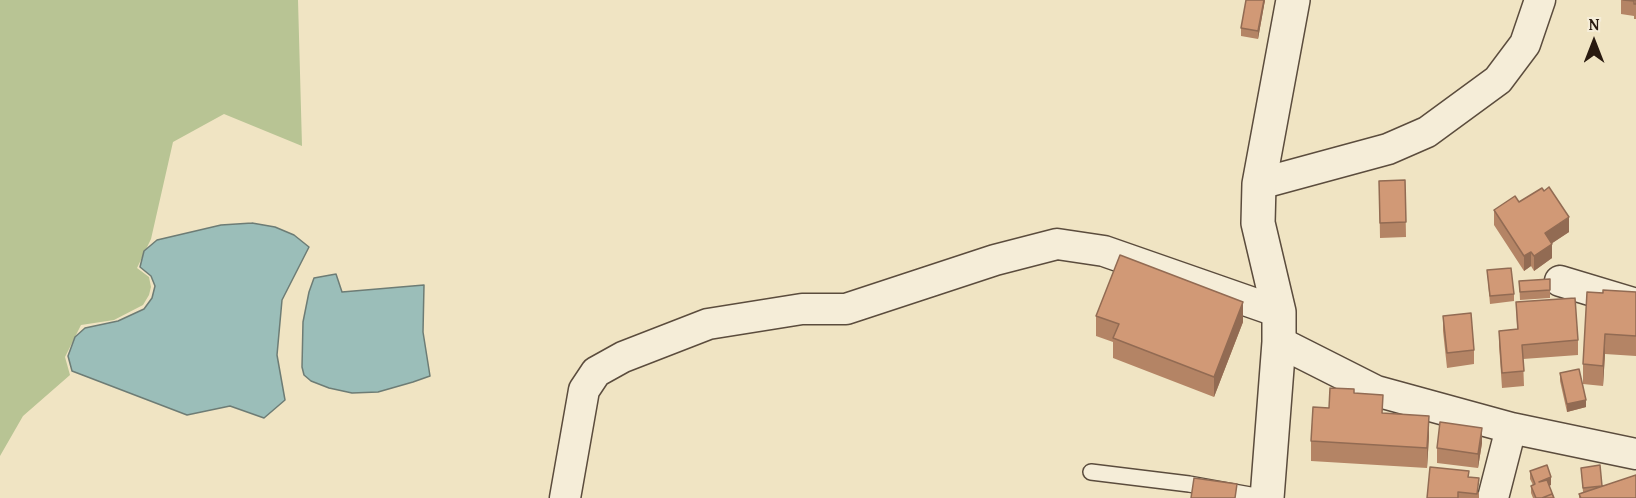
<!DOCTYPE html>
<style>
body{margin:0}
#map{position:relative;width:1636px;height:498px;overflow:hidden;background:#f0e4c3;font-family:"Gentium Book Plus",serif}
canvas{display:block}
.north{position:absolute;left:1564px;top:12px;width:60px;height:60px;-webkit-text-stroke:4px #f5edd8;paint-order:stroke;rotate:0deg;font-size:16px;font-weight:700;line-height:24px;text-align:center;color:#291a10}
.north::after{content:'';display:block;margin:auto;width:21px;height:27px;background:#291a10;clip-path:polygon(50% 0,100% 100%,50% 72%,0 100%)}
</style>
<div id="map">
<canvas width="1636" height="498"></canvas>
<div class="north">N</div>
</div>
<script>
const ctx = document.querySelector('canvas').getContext('2d');
ctx.lineJoin = 'round';
function fillPath(path, color) { ctx.fillStyle = color; ctx.fill(path, 'evenodd'); }
const shape = rows => new Path2D(rows.map(r => 'M' + r).join(''));
function trace(path, color, width, dash) { ctx.strokeStyle = color; ctx.lineWidth = width; ctx.lineCap = dash ? 'butt' : 'round'; ctx.setLineDash(dash || []); ctx.stroke(path); }
fillPath(shape([
 [0,0,298,0,302,146,224,114,173,142,151,239,137,268,149,277,151,287,149,295,143,305,114,320,81,325,65,357,70,375,23,416,0,456]
]), '#b8c494');
const water = shape([
 [252,223,275,227,294,235,309,247,282,300,277,355,285,400,264,418,230,406,187,415,72,371,68,356,75,337,85,328,118,321,144,309,152,298,155,286,151,276,140,267,144,251,157,240,221,225,252,223],
 [336,274,342,292,424,285,423,332,430,376,413,382,378,392,352,393,329,388,311,381,304,375,302,367,303,322,309,292,314,278,336,274]
]);
fillPath(water, '#9bbeb9');
trace(water, '#6d7c75', 1.5);
const service = shape([
 [1091,472,1189,484,1267,498]
]);
const minor = shape([
 [1259,184,1388,149,1427,132,1498,80,1525,44,1540,0],
 [1560,281,1636,304],
 [1279,342,1376,391,1511,428,1636,454],
 [565,498,584,390,596,372,623,357,708,324,802,309,846,309,995,260,1057,244,1104,251,1279,312],
 [1493,498,1511,428]
]);
const tertiary = shape([
 [1267,498,1279,342,1279,312,1258,223,1259,184,1293,0]
]);
trace(service, '#5b4c3d', 18);
trace(minor, '#5b4c3d', 33);
trace(tertiary, '#5b4c3d', 36);
trace(service, '#f5edd8', 15);
trace(minor, '#f5edd8', 30);
trace(tertiary, '#f5edd8', 33);
fillPath(shape([
 [1265,0,1258,39,1241,36,1241,28],
 [1621,0,1636,0,1636,19,1634,19,1634,16,1621,14],
 [1405,180,1406,237,1380,238,1379,181],
 [1519,202,1569,232,1552,243,1552,258,1534,271,1531,266,1524,271,1494,225,1494,210],
 [1487,270,1514,294,1514,301,1490,304],
 [1519,281,1550,290,1550,298,1520,300],
 [1636,292,1636,356,1605,354,1603,386,1583,384,1583,364,1603,293],
 [1516,302,1578,340,1578,355,1523,359,1524,386,1502,388,1499,345,1499,331,1517,329],
 [1096,316,1243,322,1214,397,1113,358,1113,342,1096,336],
 [1443,316,1474,350,1474,364,1447,368,1443,331],
 [1560,373,1586,407,1567,412,1560,381],
 [1354,393,1383,413,1429,436,1427,468,1311,461,1311,441,1329,408],
 [1482,443,1478,468,1437,463,1437,448],
 [1581,468,1602,486,1636,498,1579,498,1579,494,1583,492],
 [1530,471,1551,485,1549,486,1554,498,1533,498,1531,493,1531,486,1533,485,1530,479],
 [1469,477,1479,493,1479,498,1427,498]
]), '#b48465');
fillPath(shape([
 [1264,0,1265,0,1258,39,1258,31],
 [1569,217,1569,232,1545,248,1545,233],
 [1552,244,1552,258,1534,271,1534,256],
 [1531,252,1531,266,1524,271,1524,256],
 [1243,302,1243,322,1214,397,1214,377],
 [1605,334,1605,354,1603,386,1603,366],
 [1586,400,1586,407,1567,412,1567,404],
 [1429,416,1429,436,1427,468,1427,448],
 [1482,428,1482,443,1478,468,1478,454],
 [1551,477,1551,485,1539,489,1539,482]
]), '#926b53');
const building = shape([
 [1246,0,1264,0,1258,31,1241,28,1246,0],
 [1623,0,1636,0,1636,4,1634,4,1634,1,1623,0],
 [1405,180,1406,222,1380,223,1379,181,1405,180],
 [1549,187,1569,217,1545,233,1552,244,1534,256,1531,252,1524,256,1494,210,1515,196,1519,202,1542,188,1544,191,1549,187],
 [1120,255,1243,302,1214,377,1113,338,1119,324,1096,316,1120,255],
 [1511,268,1514,294,1490,296,1487,270,1511,268],
 [1550,279,1550,290,1520,292,1519,281,1550,279],
 [1603,290,1636,292,1636,336,1605,334,1603,366,1583,364,1587,292,1603,293,1603,290],
 [1575,298,1578,340,1522,345,1524,371,1502,373,1499,331,1518,329,1516,302,1575,298],
 [1471,313,1474,350,1447,353,1443,316,1471,313],
 [1579,369,1586,400,1567,404,1560,373,1579,369],
 [1330,388,1354,389,1354,393,1383,395,1382,413,1429,416,1427,448,1311,441,1313,407,1329,408,1330,388],
 [1440,422,1482,428,1478,454,1437,448,1440,422],
 [1547,465,1551,477,1539,482,1547,480,1554,498,1552,494,1542,498,1536,498,1531,486,1535,484,1530,471,1547,465],
 [1600,465,1602,486,1583,488,1581,468,1600,465],
 [1430,467,1469,471,1468,477,1479,478,1477,494,1458,492,1458,498,1427,498,1430,467],
 [1636,475,1636,498,1581,498,1579,494,1636,475],
 [1194,478,1237,484,1235,498,1191,498,1194,478],
 [1552,494,1554,498,1542,498,1552,494]
]);
fillPath(building, '#d19976');
trace(building, '#926b53', 1.5);
</script>
